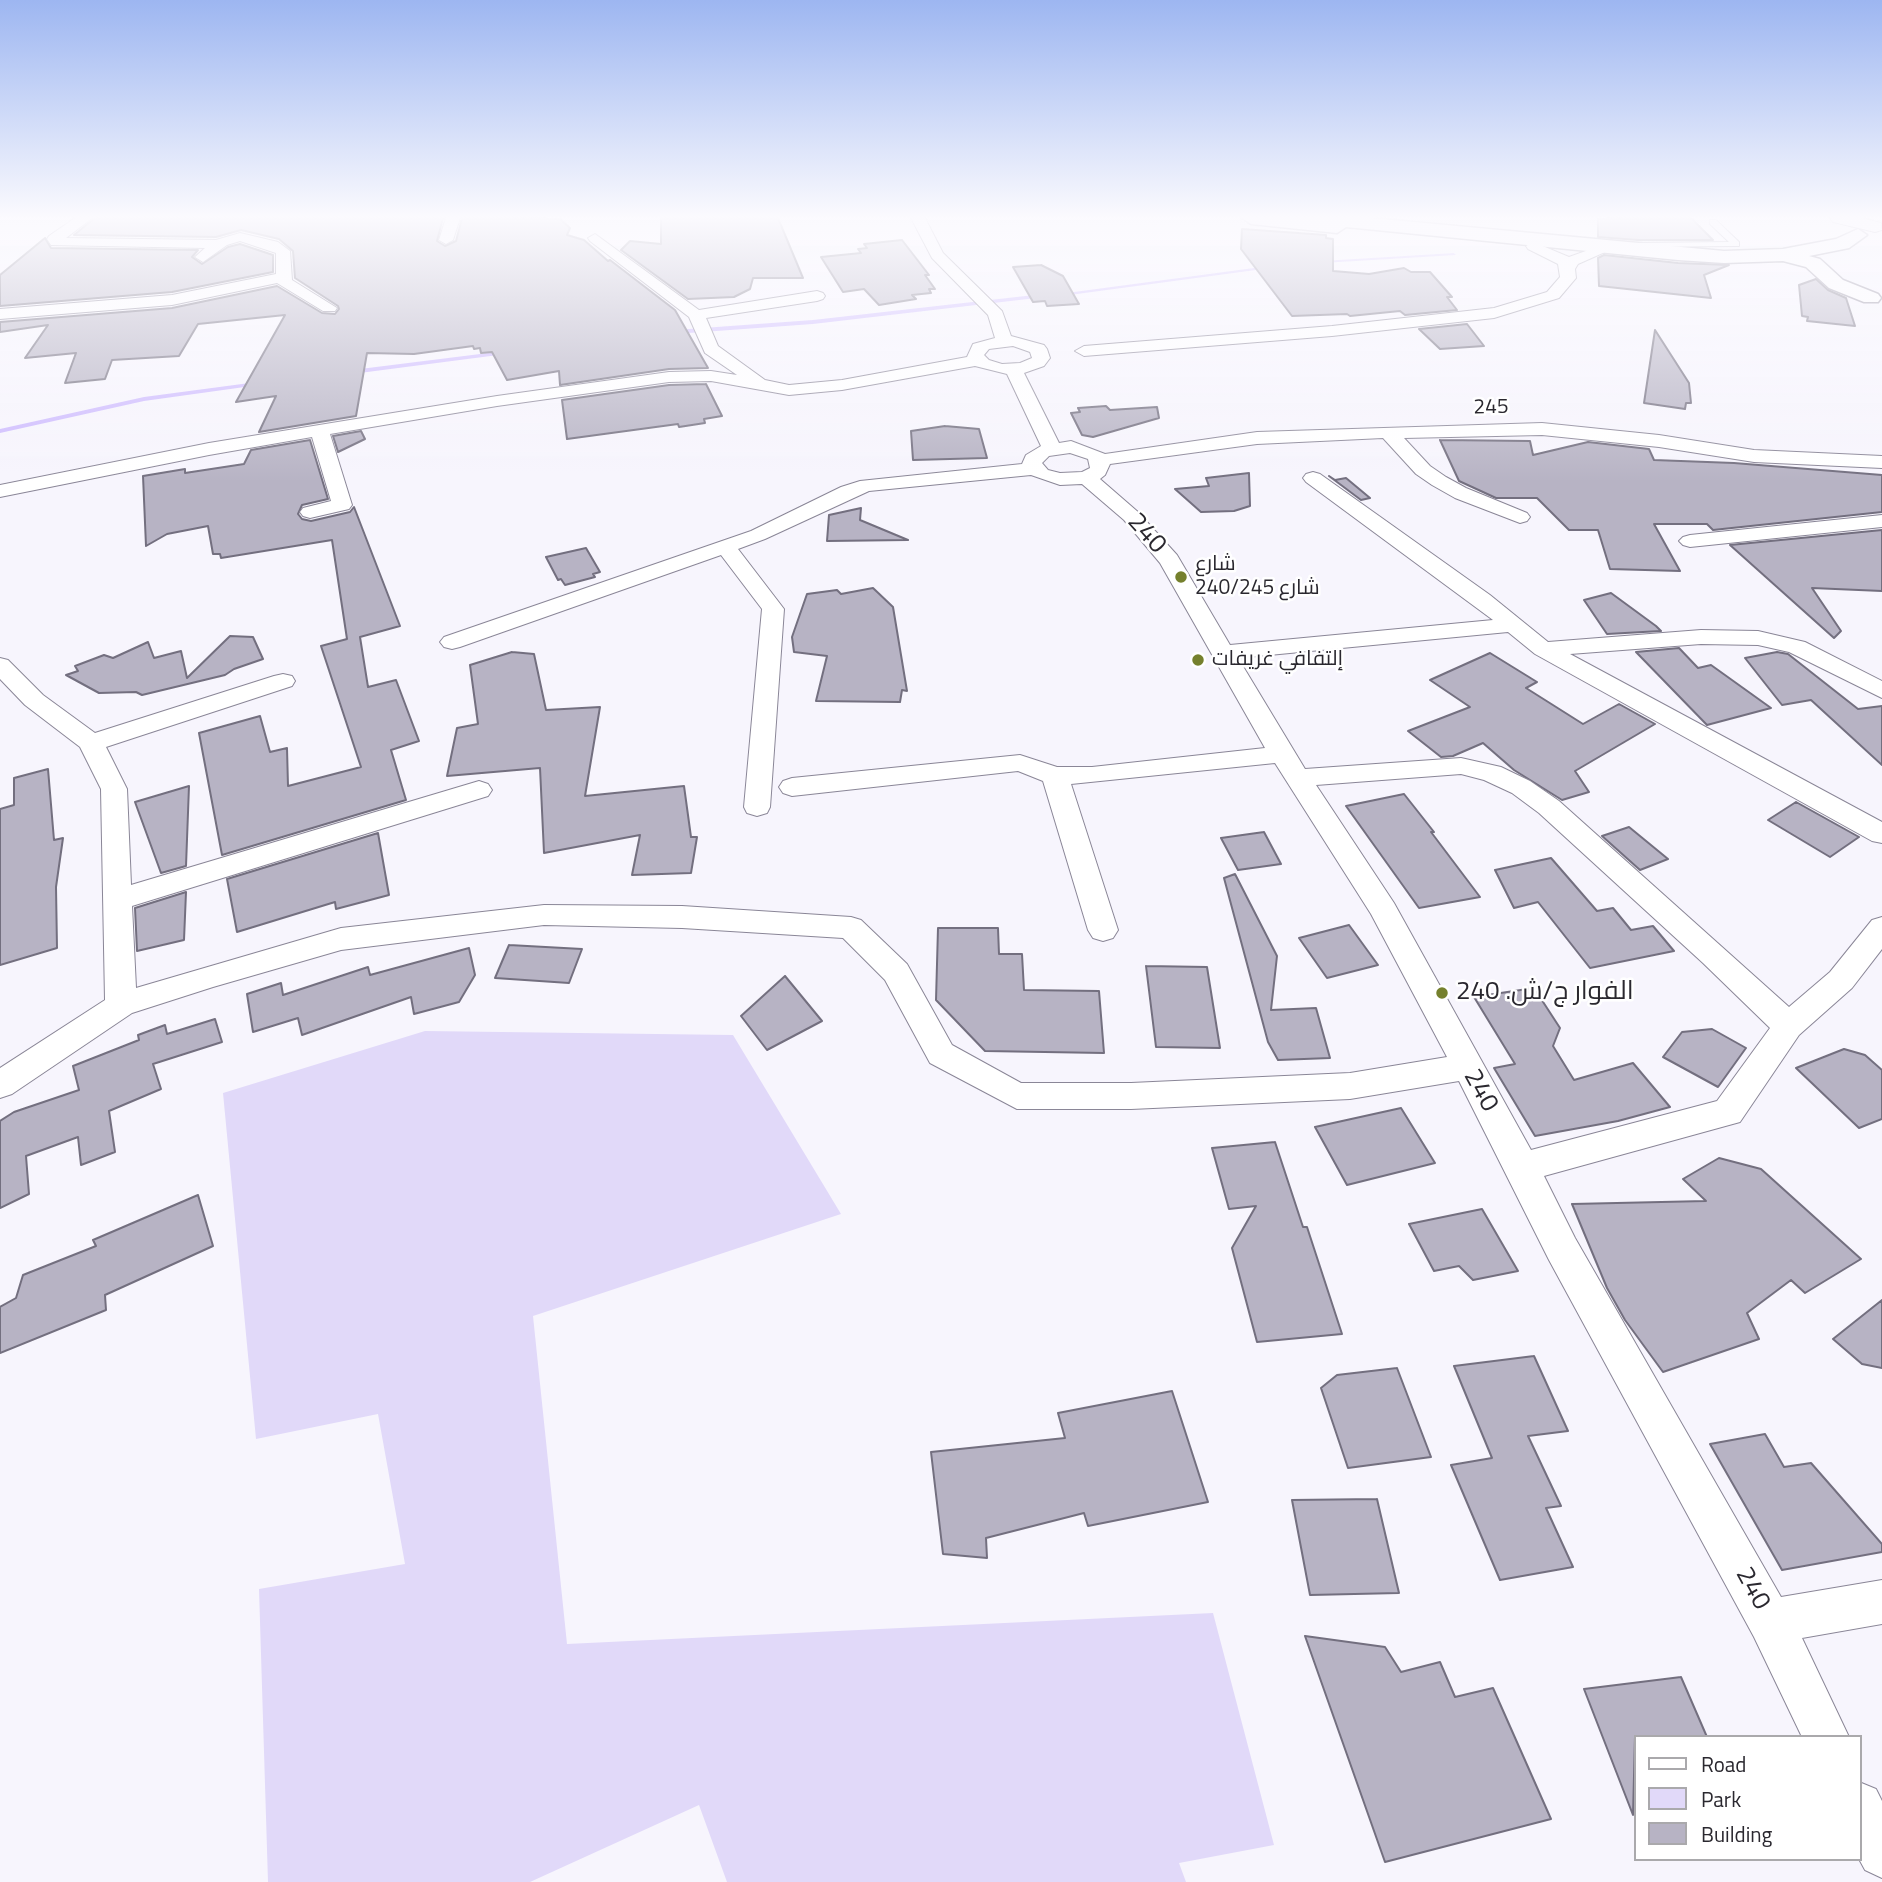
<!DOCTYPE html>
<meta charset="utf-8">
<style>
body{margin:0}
#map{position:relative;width:1882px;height:1882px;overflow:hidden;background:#f7f5fd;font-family:"Titillium Web",sans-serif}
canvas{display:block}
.legend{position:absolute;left:1634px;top:1735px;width:228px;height:126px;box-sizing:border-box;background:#fff;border:2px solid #aaa9ac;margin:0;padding:9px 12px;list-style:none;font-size:21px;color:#2a282f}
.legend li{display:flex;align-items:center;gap:14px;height:35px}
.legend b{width:35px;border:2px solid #aaa9ac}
</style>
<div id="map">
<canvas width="1882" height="1882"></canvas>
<ul class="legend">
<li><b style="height:9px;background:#fff"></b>Road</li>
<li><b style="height:19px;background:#e1d9f9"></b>Park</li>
<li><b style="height:19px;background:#b7b3c4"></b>Building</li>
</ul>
</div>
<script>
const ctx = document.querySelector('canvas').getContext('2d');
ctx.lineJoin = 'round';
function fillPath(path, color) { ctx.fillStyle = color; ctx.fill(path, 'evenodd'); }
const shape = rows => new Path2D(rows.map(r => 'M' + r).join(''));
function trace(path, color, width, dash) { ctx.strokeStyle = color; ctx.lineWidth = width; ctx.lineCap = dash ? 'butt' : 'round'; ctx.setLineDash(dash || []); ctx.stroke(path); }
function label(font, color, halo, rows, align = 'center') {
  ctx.font = font + ' "Titillium Web",Cairo,sans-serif'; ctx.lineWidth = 5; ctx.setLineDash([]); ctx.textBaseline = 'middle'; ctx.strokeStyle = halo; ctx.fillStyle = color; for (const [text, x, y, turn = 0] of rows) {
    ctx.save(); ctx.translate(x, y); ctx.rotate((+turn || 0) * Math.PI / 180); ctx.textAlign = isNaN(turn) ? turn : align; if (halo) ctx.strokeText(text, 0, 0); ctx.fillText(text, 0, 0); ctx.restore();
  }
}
fillPath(shape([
 [425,1031,733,1035,841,1214,533,1316,567,1644,1213,1613,1274,1845,1179,1863,1186,1882,727,1882,699,1805,530,1882,268,1882,259,1589,405,1564,378,1414,256,1439,223,1093]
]), '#e1d9f9');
fillPath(shape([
 [1454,253,1456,255,1322,263,1320,262,1322,261,1454,253],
 [1269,266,1271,268,1062,296,1059,294,1269,266],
 [1043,294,1046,296,1045,297,813,324,675,334,672,332,675,330,813,320,1043,294],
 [504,351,506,352,506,354,352,374,349,372,352,370,504,351],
 [257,382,259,383,259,385,144,401,0,433,0,429,144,397,257,382]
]), '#cdbafe');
const building = shape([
 [95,218,443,218,437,241,445,246,456,241,462,218,560,219,570,228,567,235,584,240,608,261,610,260,675,310,708,368,669,369,560,385,559,371,507,380,492,352,481,353,480,348,474,349,473,346,414,354,367,353,356,416,259,432,276,396,236,402,285,315,198,324,179,356,112,360,105,379,65,383,76,353,25,358,48,325,0,332,0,322,172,308,277,286,322,313,335,314,339,309,338,306,295,278,293,251,279,239,241,230,216,237,74,235,95,218],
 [661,218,778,218,803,278,753,278,750,289,734,297,688,299,621,250,630,241,661,244,661,218],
 [1657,218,1691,218,1713,240,1638,240,1598,237,1598,219,1657,218],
 [1242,229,1326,235,1326,238,1333,239,1333,271,1369,274,1404,268,1411,272,1430,272,1452,297,1447,297,1457,310,1405,315,1400,311,1350,316,1347,314,1292,316,1241,249,1242,229],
 [45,238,51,248,198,250,192,257,202,264,228,247,240,244,273,255,273,272,172,292,0,306,0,275,45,238],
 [902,240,929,275,925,275,935,289,929,289,931,293,912,295,916,299,879,305,864,289,843,292,821,257,861,253,858,249,867,248,864,244,902,240],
 [1604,255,1678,263,1729,265,1704,275,1711,298,1599,286,1598,258,1604,255],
 [1041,265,1063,276,1079,304,1047,306,1045,301,1033,302,1013,267,1041,265],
 [1816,279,1828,290,1846,298,1855,326,1807,321,1808,317,1802,316,1799,285,1816,279],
 [1467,324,1484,346,1440,349,1419,329,1467,324],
 [1655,330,1689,383,1691,403,1686,403,1685,409,1644,403,1655,330],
 [706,384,722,416,704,419,705,423,679,427,678,424,567,439,562,400,669,385,706,384],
 [1106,406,1110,410,1157,407,1159,418,1093,437,1082,435,1071,413,1080,412,1078,408,1106,406],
 [945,426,979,429,987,458,913,460,911,431,945,426],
 [361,431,365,439,338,452,333,436,361,431],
 [310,440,328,499,302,505,298,514,302,519,311,521,350,512,354,507,400,626,360,637,368,687,396,680,419,741,391,750,406,800,222,855,199,733,260,716,270,752,287,748,288,786,361,767,321,646,347,639,332,540,221,558,220,554,213,554,208,526,167,534,146,546,143,476,185,469,185,473,244,464,251,450,310,440],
 [1440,440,1530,441,1533,455,1588,442,1649,449,1654,460,1734,463,1882,475,1882,512,1713,530,1707,524,1654,524,1680,571,1610,569,1598,530,1569,530,1537,498,1496,498,1459,481,1440,440],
 [1249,473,1250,506,1234,511,1201,512,1175,489,1209,486,1206,478,1249,473],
 [1329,476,1335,480,1346,478,1370,498,1361,500,1329,476],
 [861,508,860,520,908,540,827,541,829,515,861,508],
 [1882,530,1882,591,1812,588,1841,631,1834,638,1730,545,1882,530],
 [586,548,600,572,593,574,595,577,565,585,561,579,558,580,546,557,586,548],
 [873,588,893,607,907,691,902,690,900,702,816,701,827,656,794,652,792,637,807,594,837,590,841,594,873,588],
 [1611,593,1656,626,1661,631,1607,634,1584,600,1611,593],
 [230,636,253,637,263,659,234,669,225,675,142,695,136,692,99,693,66,675,78,671,75,666,104,655,113,658,148,642,154,658,181,651,187,678,230,636],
 [1679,648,1698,668,1711,665,1771,708,1707,725,1636,652,1679,648],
 [512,652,534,654,546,710,600,707,585,796,684,786,691,837,697,837,691,873,632,875,640,835,544,853,540,768,447,776,457,728,478,724,470,665,512,652],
 [1777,652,1788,654,1858,709,1882,706,1882,765,1811,700,1782,705,1745,658,1777,652],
 [1490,653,1537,682,1526,688,1583,724,1619,704,1655,724,1575,771,1589,792,1562,800,1514,770,1483,743,1453,756,1441,757,1408,731,1470,707,1430,680,1490,653],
 [48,769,54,840,63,838,56,887,57,948,0,965,0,809,14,805,14,778,48,769],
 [189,786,186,866,161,873,135,802,189,786],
 [1404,794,1434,832,1431,832,1480,897,1419,908,1346,806,1404,794],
 [1796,802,1859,837,1830,857,1768,820,1796,802],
 [1629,827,1668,859,1640,870,1602,836,1629,827],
 [1264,832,1281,864,1238,870,1221,838,1264,832],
 [378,833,389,895,336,909,335,902,237,932,227,879,378,833],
 [1551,858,1597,911,1613,908,1631,930,1653,926,1674,951,1590,968,1538,902,1514,908,1495,870,1551,858],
 [1235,874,1277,956,1271,1010,1316,1008,1330,1058,1278,1060,1268,1042,1224,878,1235,874],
 [186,892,184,940,137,951,135,908,186,892],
 [1349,925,1378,965,1327,978,1299,938,1349,925],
 [938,928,998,928,999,954,1022,954,1024,990,1099,991,1104,1053,985,1051,936,1000,938,928],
 [509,945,582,949,569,983,495,978,509,945],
 [469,948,475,975,459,1002,414,1014,411,997,302,1035,298,1018,253,1032,247,994,281,983,283,995,368,967,370,975,469,948],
 [1146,966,1207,967,1220,1048,1156,1047,1146,966],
 [785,976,822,1021,767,1050,741,1016,785,976],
 [1534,988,1560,1028,1553,1046,1574,1080,1633,1063,1670,1107,1618,1121,1535,1136,1494,1068,1515,1064,1474,997,1534,988],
 [215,1019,222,1042,153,1064,161,1089,109,1111,115,1152,81,1165,78,1137,26,1156,29,1194,0,1208,0,1121,14,1112,79,1090,73,1066,139,1040,138,1035,165,1025,167,1034,215,1019],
 [1712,1029,1746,1048,1718,1087,1663,1057,1682,1032,1712,1029],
 [1844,1049,1865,1055,1882,1070,1882,1119,1859,1128,1796,1068,1844,1049],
 [1401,1108,1435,1163,1347,1185,1315,1127,1401,1108],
 [1275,1142,1303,1227,1307,1227,1342,1334,1257,1342,1232,1248,1256,1206,1229,1209,1212,1148,1275,1142],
 [1719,1158,1761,1169,1861,1259,1805,1293,1791,1280,1747,1313,1759,1339,1663,1372,1625,1320,1607,1288,1572,1204,1706,1201,1683,1179,1719,1158],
 [198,1195,213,1246,105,1295,106,1310,0,1353,0,1307,16,1298,23,1275,96,1246,93,1240,198,1195],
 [1482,1209,1518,1271,1473,1280,1459,1266,1434,1271,1409,1224,1482,1209],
 [1882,1300,1882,1368,1862,1364,1833,1339,1882,1300],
 [1534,1356,1568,1431,1528,1436,1561,1506,1546,1508,1573,1567,1500,1580,1451,1465,1492,1458,1454,1366,1534,1356],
 [1397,1368,1431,1457,1348,1468,1321,1388,1337,1375,1397,1368],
 [1172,1391,1208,1502,1088,1526,1084,1513,986,1538,987,1558,943,1554,931,1452,1065,1438,1058,1413,1172,1391],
 [1765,1434,1784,1467,1811,1463,1882,1544,1882,1552,1782,1570,1710,1444,1765,1434],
 [1377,1499,1399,1593,1310,1595,1292,1500,1377,1499],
 [1305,1636,1385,1647,1401,1672,1440,1662,1455,1697,1493,1688,1551,1819,1385,1862,1305,1636],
 [1681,1677,1707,1737,1635,1737,1633,1815,1584,1689,1681,1677]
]);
fillPath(building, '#b7b3c4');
trace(building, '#736f7f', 2);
const service = shape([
 [1710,220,1716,220,1739,242,1739,246,1631,247,1627,245,1631,243,1729,242,1710,224,1710,220]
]);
const minor = shape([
 [75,218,92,218,66,238,216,240,240,233,278,242,290,251,292,280,337,308,335,311,323,311,277,283,172,305,0,319,0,309,172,295,276,274,276,253,240,241,227,245,203,262,195,257,205,248,51,245,47,239,49,236,75,218],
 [446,218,460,218,453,240,446,244,439,240,446,218],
 [911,218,925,218,943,253,1002,311,1011,336,1044,345,1047,349,1050,358,1044,366,1024,373,1059,443,1071,441,1105,454,1257,432,1542,423,1659,435,1754,450,1882,456,1882,468,1754,462,1659,447,1542,435,1404,438,1430,466,1446,477,1466,488,1527,513,1530,517,1527,521,1520,523,1455,498,1432,485,1416,474,1383,438,1257,444,1110,464,1105,475,1100,479,1138,512,1177,555,1230,645,1493,620,1306,482,1303,478,1306,474,1313,472,1320,474,1490,595,1548,642,1701,630,1758,631,1805,642,1882,681,1882,698,1789,652,1758,645,1701,644,1570,654,1882,822,1882,843,1872,841,1535,654,1508,632,1238,658,1305,769,1461,758,1501,767,1530,781,1559,801,1789,1007,1830,972,1872,920,1882,917,1882,949,1852,988,1799,1035,1740,1122,1544,1176,1575,1238,1781,1597,1882,1580,1882,1624,1802,1638,1849,1737,1802,1737,1754,1637,1549,1260,1459,1081,1350,1099,1131,1109,1017,1109,930,1063,885,980,843,938,682,928,544,925,341,950,213,987,132,1013,12,1094,0,1098,0,1068,105,1000,101,789,80,747,25,705,0,679,0,658,8,660,43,695,95,733,274,676,283,674,292,676,295,681,292,686,106,747,127,789,131,885,479,781,488,784,492,790,488,796,132,906,136,988,341,928,544,905,682,906,851,917,861,920,907,964,952,1045,1021,1083,1131,1083,1350,1073,1447,1057,1371,914,1275,763,1071,784,1118,930,1113,938,1103,941,1093,938,1088,930,1043,781,1018,771,792,796,783,793,779,787,783,781,792,778,1020,755,1057,767,1092,767,1265,748,1160,563,1124,520,1082,484,1060,485,1031,475,869,491,765,539,738,549,784,609,770,807,767,813,757,816,747,813,744,807,762,609,721,555,460,647,452,649,444,647,440,642,444,637,751,531,841,487,860,481,1022,464,1026,455,1041,446,1007,374,975,366,842,390,789,395,711,381,669,382,497,406,330,434,352,505,349,509,310,518,303,516,300,512,303,508,331,501,312,437,209,455,0,497,0,485,209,443,497,396,669,372,711,371,737,375,705,353,689,317,590,241,588,238,595,234,699,310,817,291,823,293,825,296,823,299,817,301,706,318,718,346,765,380,789,385,842,380,967,357,973,344,995,338,988,315,932,258,911,218],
 [1013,346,1030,352,1032,358,1020,363,1002,364,989,360,984,355,989,349,1013,346],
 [1070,453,1088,459,1090,468,1082,472,1060,473,1048,470,1042,463,1049,456,1070,453],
 [1461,774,1484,780,1512,793,1539,813,1703,963,1770,1028,1717,1101,1531,1150,1394,903,1316,785,1461,774],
 [1533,242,1569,257,1597,247,1605,252,1578,264,1575,269,1576,278,1559,298,1494,318,1332,336,1084,356,1075,351,1084,346,1332,326,1494,308,1547,292,1560,277,1558,264,1528,249,1526,246,1533,242],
 [1882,515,1882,527,1690,547,1683,545,1679,541,1683,537,1690,535,1882,515],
 [1859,1782,1876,1789,1882,1801,1882,1878,1865,1870,1859,1859,1859,1782]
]);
const tertiary = shape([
 [1830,218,1862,218,1881,223,1882,230,1875,232,1833,222,1830,218]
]);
const secondary = shape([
 [1242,218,1371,218,1724,251,1783,249,1836,239,1858,229,1867,235,1849,248,1809,256,1820,259,1843,280,1878,294,1881,298,1878,302,1864,302,1829,288,1806,267,1783,261,1724,263,1678,260,1346,227,1337,233,1251,224,1242,218]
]);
trace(service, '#8a8697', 2);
trace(minor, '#8a8697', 2);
trace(tertiary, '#8a8697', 2);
trace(secondary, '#8a8697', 3);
fillPath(service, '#fff');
fillPath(minor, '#fff');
fillPath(tertiary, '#fff');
fillPath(secondary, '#fff');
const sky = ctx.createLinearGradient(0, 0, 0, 482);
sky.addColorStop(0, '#9db6f1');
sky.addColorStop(0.45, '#fbfafe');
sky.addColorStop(1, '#fbfafe00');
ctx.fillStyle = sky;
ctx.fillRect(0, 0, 1882, 482);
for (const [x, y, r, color] of [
 [1181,577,7,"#75802d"],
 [1198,660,7,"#75802d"],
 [1442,993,7,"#75802d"]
]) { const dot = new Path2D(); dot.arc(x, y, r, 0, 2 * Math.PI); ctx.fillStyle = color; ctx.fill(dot); trace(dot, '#fff', 2.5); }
label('21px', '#2a282f', '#fff', [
 ["245",1491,408,-1]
]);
label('21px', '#2a282f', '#fff', [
 ["شارع",1195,565],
 ["240/شارع 245",1195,589],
 ["إلتفافي غريفات",1212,660]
], 'left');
label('26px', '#2a282f', '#fff', [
 ["240",1146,534,48],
 ["240",1480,1091,61],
 ["240",1752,1589,61]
]);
label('26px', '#2a282f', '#fff', [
 ["الفوار ج/ش. 240",1456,993]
], 'left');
</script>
